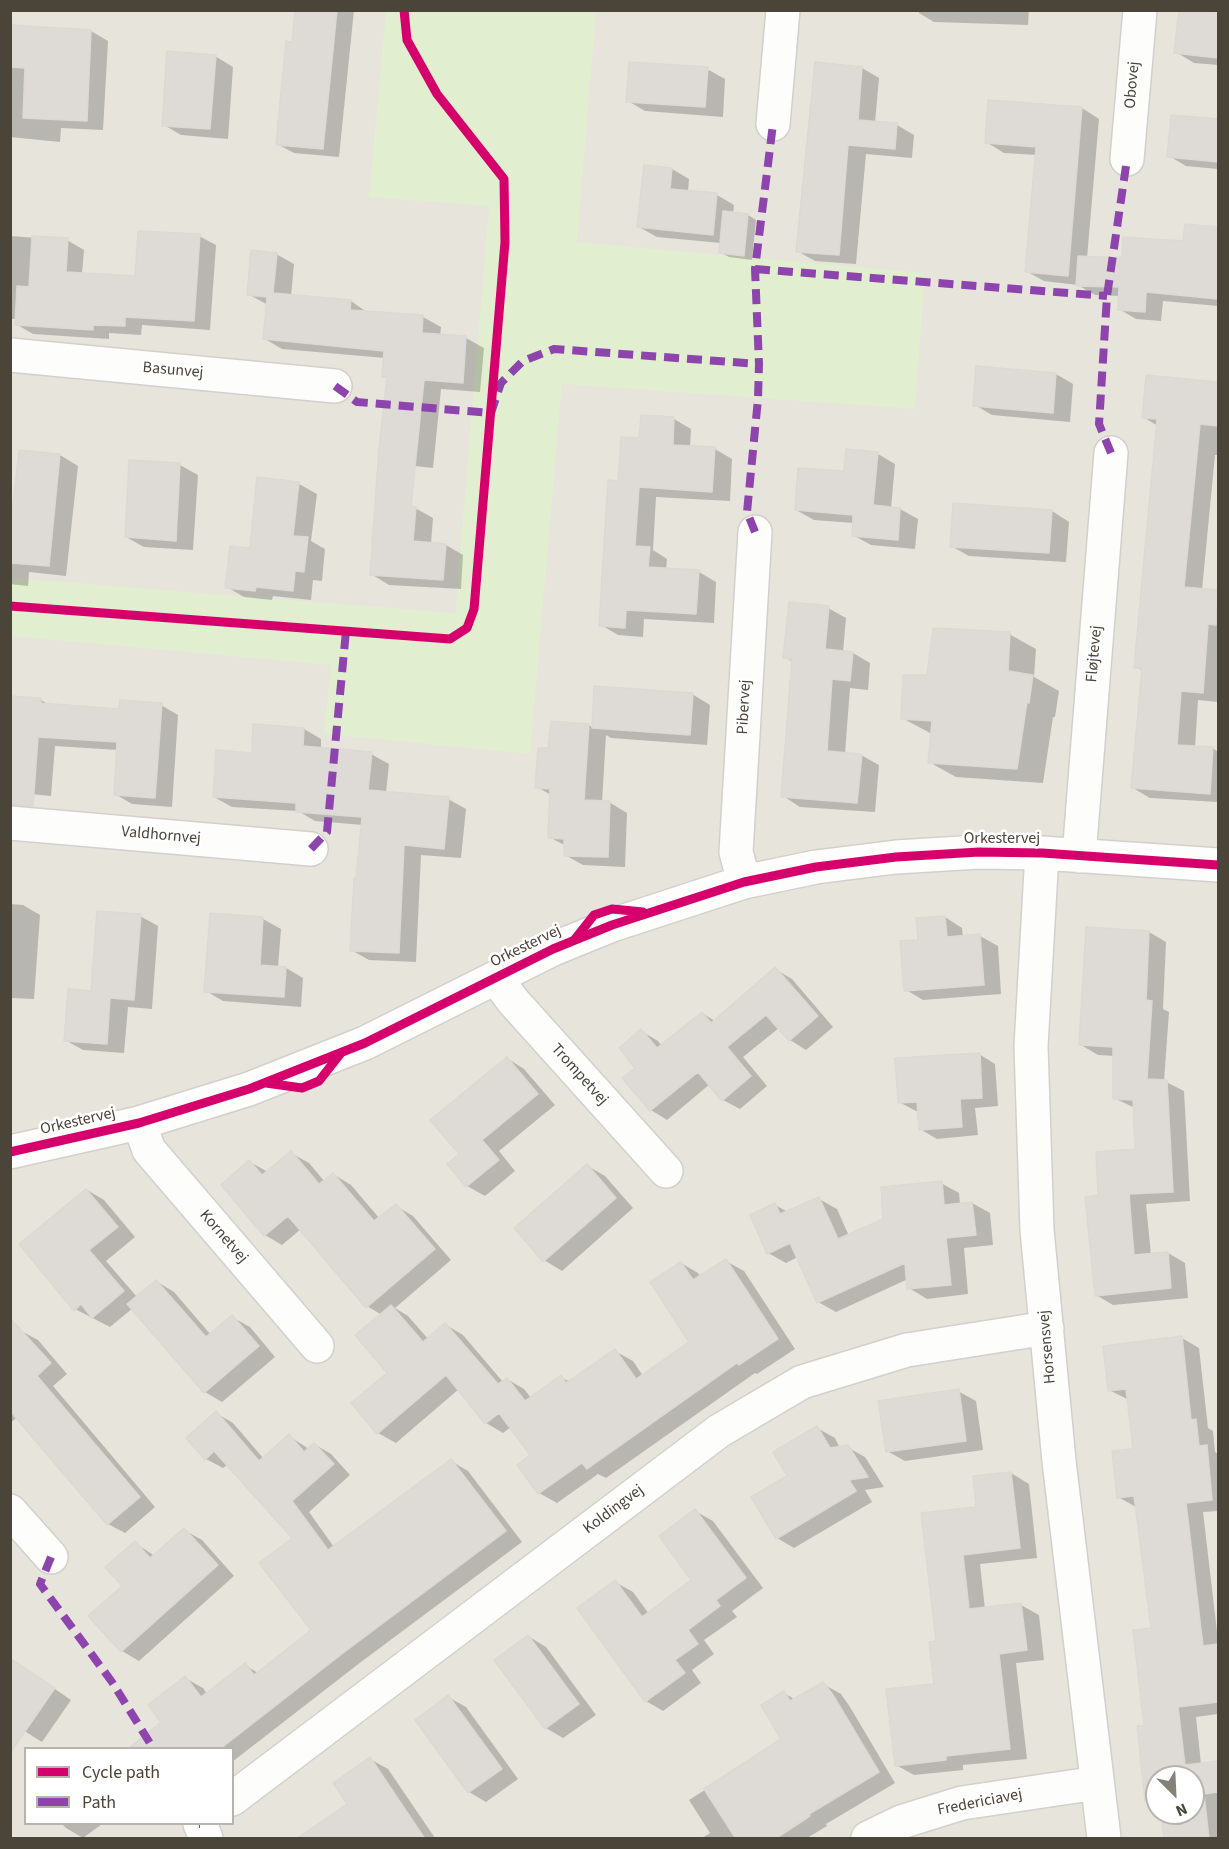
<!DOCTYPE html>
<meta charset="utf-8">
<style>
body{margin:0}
#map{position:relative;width:1229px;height:1849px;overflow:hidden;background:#f4f2ee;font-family:"Source Sans 3",sans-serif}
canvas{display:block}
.frame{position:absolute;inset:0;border:12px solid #4b4439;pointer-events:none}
.legend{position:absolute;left:24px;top:1747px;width:210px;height:78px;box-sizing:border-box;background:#fff;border:2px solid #b7b4b0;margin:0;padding:8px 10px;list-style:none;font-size:18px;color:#4b4439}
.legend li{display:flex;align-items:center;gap:12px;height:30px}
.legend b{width:30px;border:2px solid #b7b4b0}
.north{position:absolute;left:1145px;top:1765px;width:60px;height:60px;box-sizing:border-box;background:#fff;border:2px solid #b7b4b0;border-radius:50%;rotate:156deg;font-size:16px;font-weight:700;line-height:24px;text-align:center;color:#4b4439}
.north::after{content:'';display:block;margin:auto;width:21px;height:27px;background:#868178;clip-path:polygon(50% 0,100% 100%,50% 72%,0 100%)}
</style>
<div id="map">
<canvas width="1229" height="1849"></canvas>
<div class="frame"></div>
<ul class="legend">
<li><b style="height:8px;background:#d6006c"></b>Cycle path</li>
<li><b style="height:8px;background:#8e44ad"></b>Path</li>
</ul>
<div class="north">N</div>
</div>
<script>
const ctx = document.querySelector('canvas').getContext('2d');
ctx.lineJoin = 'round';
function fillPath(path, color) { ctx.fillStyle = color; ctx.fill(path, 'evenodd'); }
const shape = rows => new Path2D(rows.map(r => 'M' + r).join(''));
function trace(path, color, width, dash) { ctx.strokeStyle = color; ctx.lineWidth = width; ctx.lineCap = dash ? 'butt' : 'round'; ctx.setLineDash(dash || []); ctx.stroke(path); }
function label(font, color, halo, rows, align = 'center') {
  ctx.font = font + ' "Source Sans 3",sans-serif'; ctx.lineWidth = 5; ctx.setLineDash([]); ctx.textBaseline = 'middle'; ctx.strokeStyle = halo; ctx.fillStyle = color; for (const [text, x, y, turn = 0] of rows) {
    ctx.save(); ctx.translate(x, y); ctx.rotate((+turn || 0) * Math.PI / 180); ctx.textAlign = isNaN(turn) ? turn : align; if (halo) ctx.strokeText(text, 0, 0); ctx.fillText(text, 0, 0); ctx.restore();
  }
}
fillPath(shape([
 [11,11,1218,11,1218,1838,11,1838],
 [26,1748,232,1748,232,1824,26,1824],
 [1157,1777,1193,1777,1193,1813,1157,1813]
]), '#e7e4dc');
fillPath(shape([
 [386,11,596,11,577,242,925,273,915,409,562,384,530,754,324,734,331,665,11,636,11,578,455,613,489,206,369,197]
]), '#e1eecf');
fillPath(shape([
 [296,10,354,10,339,157,294,153,277,144,294,43],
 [919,10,1029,10,1028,25,934,22,919,13],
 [1180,10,1218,14,1218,65,1194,63,1176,52],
 [10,27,91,31,108,41,103,130,61,128,60,142,10,137],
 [215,56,233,67,228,139,181,135,164,125],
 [862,68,879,78,875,123,897,125,914,135,912,158,866,154,856,264,815,261,797,251],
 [707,69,725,79,723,117,645,111,628,101],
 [989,102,1082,108,1099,119,1087,258,1123,259,1184,243,1186,226,1218,229,1218,306,1163,301,1161,321,1136,319,1119,309,1120,296,1095,295,1078,285,1044,281,1026,271,1037,155,1004,153,986,142],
 [1172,116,1218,120,1218,169,1186,166,1169,156],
 [672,169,689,179,688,192,717,195,734,205,733,214,748,215,756,220,752,260,729,257,720,252,721,243,657,237,639,227],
 [10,236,67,240,84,250,82,274,136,277,199,236,216,245,210,330,142,325,141,335,109,333,109,339,33,334,16,324,17,319,10,319],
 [276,254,294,264,291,296,351,301,368,313,423,317,441,327,440,336,466,338,484,348,480,392,441,389,433,468,397,464,388,379,384,376,385,358,282,349,265,339,268,305,248,294],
 [1056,374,1073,384,1070,422,992,415,975,405],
 [1147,377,1218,384,1218,455,1215,455,1202,590,1218,591,1218,702,1198,700,1195,747,1213,748,1218,752,1218,802,1150,798,1133,788,1144,671,1136,667,1158,426,1143,417],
 [674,419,691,429,690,447,715,449,732,459,730,501,656,497,653,550,667,559,666,570,699,572,716,582,714,623,644,619,643,637,618,635,601,625,620,483,641,440],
 [20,451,60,455,78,466,66,576,29,572,28,586,10,584,10,540],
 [878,454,895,464,891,508,900,509,918,519,915,549,871,545,853,535,854,523,814,520,796,510,845,473],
 [131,462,180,465,198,475,193,550,144,547,126,537],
 [258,479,299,484,317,494,311,541,325,549,322,581,313,580,311,600,273,596,272,600,244,597,227,587,251,550],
 [415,508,433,518,431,544,446,545,463,555,461,589,389,585,371,574],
 [1052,511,1069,522,1066,562,969,556,951,546],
 [828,608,846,618,843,652,853,653,870,663,868,690,850,688,845,754,861,755,879,765,875,812,800,807,783,796,793,662,785,657],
 [1009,634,1036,649,1034,677,1059,691,1055,717,1053,717,1043,783,956,777,929,762,932,734,902,718,928,676],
 [692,694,710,705,707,745,611,738,606,735,602,802,609,802,627,813,625,867,583,865,565,855,566,846,549,837,551,795,537,787,550,750,589,725,593,728],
 [41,700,50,705,121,711,161,705,178,715,172,807,132,804,115,794,118,750,55,746,51,796,10,792],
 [304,729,321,739,321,749,371,754,389,764,386,793,448,799,466,809,461,858,421,855,416,962,369,960,351,950,363,825,315,821,298,811,232,807,214,797,253,754],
 [10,904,23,905,40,915,34,999,10,998],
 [211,915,263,919,281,929,278,967,286,968,303,978,301,1007,223,1001,206,991],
 [140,916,158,926,152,1009,128,1007,124,1053,83,1050,65,1040,92,992],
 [945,917,962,928,963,937,980,936,998,946,1001,994,923,1000,906,990,920,941],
 [1149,932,1166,942,1163,1009,1169,1012,1164,1081,1184,1091,1190,1201,1146,1204,1151,1255,1168,1253,1185,1263,1188,1298,1113,1305,1096,1295,1100,1197,1137,1151,1135,1108,1114,1098,1115,1056,1098,1055,1081,1045],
 [775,969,792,979,833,1027,806,1050,790,1040,779,1028,743,1057,767,1086,740,1109,723,1100,710,1084,667,1120,651,1110,638,1068,641,1031,658,1041,662,1046,702,1013,715,1021],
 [979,1054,995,1064,998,1106,975,1108,978,1135,937,1139,920,1129,919,1111,916,1111,899,1102],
 [507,1058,524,1069,555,1105,499,1151,515,1171,485,1196,467,1186,449,1164,461,1155],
 [291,1153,309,1163,325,1182,333,1174,351,1185,380,1219,396,1206,413,1216,451,1260,395,1308,408,1316,429,1340,446,1325,463,1335,503,1382,507,1379,524,1389,531,1398,561,1377,570,1382,615,1351,633,1361,643,1376,691,1342,681,1263,698,1273,701,1277,726,1261,744,1271,795,1349,757,1374,755,1373,606,1478,598,1474,557,1503,539,1493,519,1465,532,1455,511,1427,503,1433,486,1423,459,1389,396,1443,378,1433,389,1373,382,1315,367,1306,301,1229,282,1245,265,1235,250,1162,268,1172],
 [588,1166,605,1176,633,1208,562,1271,544,1260],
 [941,1183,959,1193,960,1204,972,1203,990,1213,993,1245,964,1248,968,1294,927,1299,909,1288,908,1279,836,1312,818,1302,798,1257,786,1263,768,1253,775,1205,788,1212,819,1199,837,1209,849,1236,885,1220],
 [87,1190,104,1200,135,1237,106,1261,137,1297,156,1281,174,1292,211,1335,232,1317,250,1327,275,1357,222,1402,205,1392,133,1308,110,1327,75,1309],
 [21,1331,38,1340,67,1374,53,1386,155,1507,125,1533,108,1524,18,1417,10,1423,10,1340],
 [1182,1338,1199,1348,1208,1428,1213,1431,1215,1452,1218,1454,1218,1511,1203,1512,1218,1640,1218,1714,1196,1717,1201,1764,1218,1763,1218,1838,1165,1838,1162,1813,1193,1813,1193,1777,1157,1777,1157,1806,1147,1800,1146,1727,1152,1629,1136,1507,1118,1497,1135,1450,1129,1400,1109,1390],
 [958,1391,976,1401,983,1450,905,1461,887,1451],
 [216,1413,233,1423,264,1459,289,1436,309,1449,314,1444,331,1454,350,1475,309,1512,334,1547,451,1461,468,1471,522,1542,361,1662,232,1762,232,1748,184,1748,185,1678,203,1688,207,1694,245,1665,258,1673,313,1630,294,1539,228,1464,223,1468,206,1459],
 [817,1428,835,1438,840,1448,847,1447,865,1457,884,1487,865,1490,872,1502,794,1548,777,1538,789,1477],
 [1011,1473,1029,1484,1037,1558,980,1564,985,1609,1021,1605,1039,1615,1044,1660,1016,1663,1027,1759,963,1765,963,1770,914,1775,896,1765,935,1686,937,1643,923,1515,978,1508],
 [695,1511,713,1521,763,1588,732,1611,737,1617,704,1640,714,1654,692,1670,701,1683,663,1711,646,1701,615,1582,633,1592,649,1614,693,1580],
 [184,1530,202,1540,234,1576,139,1661,122,1651,124,1586,135,1543,155,1556],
 [528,1636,546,1647,596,1715,563,1738,546,1728],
 [10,1658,71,1700,42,1742,10,1722],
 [823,1684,841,1694,850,1707,895,1783,826,1824,827,1826,807,1838,702,1838,710,1833,689,1800,783,1740,784,1693,796,1700],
 [448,1697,466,1707,518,1779,486,1802,469,1792],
 [370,1759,388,1769,435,1838,322,1838,349,1804],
 [62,1824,102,1824,83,1838,66,1828]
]), '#0003');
const building = shape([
 [295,10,337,10,323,149,276,145,286,41,292,42,295,10],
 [1179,10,1218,13,1218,58,1174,53,1179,10],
 [10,25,91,30,87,121,23,118,25,68,10,67,10,25],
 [167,51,216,55,210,129,162,126,167,51],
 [629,62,708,67,705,107,626,102,629,62],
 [815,62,862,67,858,120,897,123,895,149,848,145,839,255,796,252,815,62],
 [988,100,1082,107,1068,276,1025,272,1036,147,985,143,988,100],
 [1171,115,1218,119,1218,162,1167,157,1171,115],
 [644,165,672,168,670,189,717,193,713,235,637,227,644,165],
 [723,211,748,214,744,256,719,253,723,211],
 [1185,224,1218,227,1218,299,1146,292,1145,312,1118,310,1119,287,1076,286,1078,256,1122,258,1123,237,1183,241,1185,224],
 [138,231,200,234,194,321,125,317,125,326,93,325,93,330,15,325,17,286,29,287,32,236,68,238,66,272,135,276,138,231],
 [251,250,277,253,273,293,351,300,350,310,423,315,422,333,466,336,463,383,424,380,411,506,416,507,413,541,446,544,443,580,370,575,379,448,387,377,382,377,384,351,263,339,267,297,247,295,251,250],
 [976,366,1056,373,1053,413,973,406,976,366],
 [1146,375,1218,382,1218,426,1200,424,1184,587,1218,590,1216,625,1208,624,1203,693,1181,691,1177,745,1213,747,1210,794,1131,788,1142,668,1134,668,1157,419,1142,418,1146,375],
 [641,415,674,417,673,445,715,447,712,492,639,487,635,546,650,547,648,567,699,570,696,614,626,610,625,628,599,626,608,480,618,481,621,437,639,438,641,415],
 [846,449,878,452,873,505,900,508,898,540,852,536,853,515,795,510,798,468,844,471,846,449],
 [19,450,60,454,49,566,10,563,10,530,19,450],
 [129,460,180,463,176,541,125,537,129,460],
 [257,477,299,482,293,536,308,537,304,572,295,571,293,591,256,587,255,591,225,588,230,546,250,548,257,477],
 [953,503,1052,510,1049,553,950,547,953,503],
 [789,602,829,606,825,649,853,652,850,681,832,679,827,751,862,754,857,803,781,797,792,659,783,658,789,602],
 [933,628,1010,632,1008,671,1033,675,1029,703,1027,702,1017,769,928,763,932,721,901,719,903,675,927,675,933,628],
 [594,686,693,693,690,735,592,728,594,686],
 [10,696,41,698,41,703,119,709,120,700,162,703,155,798,114,795,117,742,38,737,33,806,10,804,10,696],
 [551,721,589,724,584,800,610,801,608,857,564,856,564,839,548,838,550,789,535,788,538,748,548,748,551,721],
 [253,724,304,728,303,746,372,752,368,790,449,797,444,849,404,845,399,953,350,951,354,878,356,879,362,817,296,812,296,803,213,797,216,750,252,753,253,724],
 [97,911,141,914,134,1000,110,998,107,1044,64,1041,68,989,91,991,97,911],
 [210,913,263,917,260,965,286,967,284,997,204,992,210,913],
 [945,916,947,937,980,934,984,985,904,991,900,941,918,940,916,918,945,916],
 [1086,927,1149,931,1146,1000,1152,1001,1147,1079,1167,1080,1173,1192,1129,1194,1134,1255,1168,1252,1171,1288,1095,1296,1085,1197,1098,1195,1096,1152,1135,1149,1133,1100,1113,1099,1113,1047,1079,1045,1086,927],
 [775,967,818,1016,789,1041,766,1015,727,1047,751,1076,722,1101,698,1072,650,1111,622,1078,635,1068,619,1048,641,1029,657,1048,702,1012,711,1023,775,967],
 [980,1053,982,1098,960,1099,962,1127,919,1130,917,1102,898,1103,895,1058,980,1053],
 [507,1057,538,1094,482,1140,499,1160,466,1187,447,1164,459,1154,430,1120,507,1057],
 [291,1151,319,1184,333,1173,374,1221,396,1204,435,1249,366,1308,288,1216,264,1236,221,1185,249,1160,262,1175,291,1151],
 [587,1164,616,1198,543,1262,514,1228,587,1164],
 [942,1181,944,1205,972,1202,976,1235,946,1238,951,1285,907,1289,905,1263,817,1303,790,1243,767,1254,750,1215,775,1203,780,1214,819,1197,838,1239,883,1219,881,1187,942,1181],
 [86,1189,118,1227,89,1250,124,1291,92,1318,81,1304,74,1311,19,1244,86,1189],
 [726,1259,778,1339,739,1365,737,1363,587,1469,582,1463,538,1494,517,1465,530,1455,499,1413,485,1424,446,1375,377,1434,351,1403,387,1373,355,1335,391,1305,423,1342,445,1323,498,1384,507,1378,525,1401,561,1375,566,1383,615,1349,636,1379,689,1342,650,1282,681,1262,693,1280,726,1259],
 [156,1280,206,1337,232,1315,259,1346,204,1393,127,1304,156,1280],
 [10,1318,51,1363,37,1376,140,1497,107,1525,10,1411,10,1318],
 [1182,1336,1191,1420,1196,1419,1199,1446,1207,1445,1212,1500,1186,1503,1203,1646,1218,1644,1218,1702,1178,1707,1185,1765,1218,1761,1218,1792,1204,1794,1209,1839,1164,1839,1161,1813,1193,1813,1193,1777,1157,1777,1157,1799,1145,1800,1137,1726,1144,1726,1133,1630,1151,1628,1134,1496,1117,1498,1112,1451,1133,1449,1126,1389,1108,1391,1103,1346,1182,1336],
 [959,1389,966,1441,886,1452,878,1401,959,1389],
 [216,1411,259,1461,289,1434,304,1452,314,1443,334,1464,292,1501,328,1550,451,1459,506,1531,343,1653,220,1749,128,1749,161,1722,148,1705,185,1676,201,1697,245,1663,254,1675,311,1630,259,1563,292,1538,214,1451,205,1460,186,1438,216,1411],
 [817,1426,830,1448,848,1445,868,1477,849,1480,856,1491,776,1539,751,1497,787,1476,773,1452,817,1426],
 [1011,1472,1020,1548,963,1555,969,1609,1021,1603,1027,1650,999,1654,1010,1749,946,1756,946,1760,895,1766,886,1689,934,1684,929,1642,936,1641,921,1513,976,1507,973,1476,1011,1472],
 [695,1509,746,1578,716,1600,720,1606,688,1630,698,1644,675,1660,685,1673,645,1702,577,1608,615,1580,642,1617,691,1580,659,1536,695,1509],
 [184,1528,218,1565,121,1652,88,1616,122,1586,105,1567,135,1541,150,1558,184,1528],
 [528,1635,579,1704,545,1729,494,1660,528,1635],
 [10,1658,55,1688,10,1753,10,1658],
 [823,1682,833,1695,879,1772,809,1814,810,1816,775,1839,736,1839,704,1789,781,1739,761,1705,784,1691,790,1701,823,1682],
 [448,1695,502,1769,468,1793,415,1720,448,1695],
 [370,1757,425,1839,296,1839,347,1804,333,1783,370,1757]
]);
fillPath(building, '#dedbd6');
trace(building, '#dcd9d4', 1.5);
const minor = shape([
 [773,124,783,10],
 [1127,159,1140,10],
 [10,355,335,386],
 [10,823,311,849],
 [1042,853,1031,1046,1037,1230,1059,1461,1104,1838],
 [1079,856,1111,453],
 [744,882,736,852,755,532],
 [496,978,513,1001,666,1171],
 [139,1123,149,1150,317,1346],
 [10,1152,139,1123,249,1089,365,1043,553,949,612,925,744,882,816,867,896,857,979,852,1042,853,1218,865],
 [10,1511,51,1557],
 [232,1799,719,1431,802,1382,907,1350,1047,1328],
 [200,1824,206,1838],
 [868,1838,901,1822,962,1803,1097,1783]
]);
trace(minor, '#d2d0cb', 36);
trace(minor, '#fdfdfc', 33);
trace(shape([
 [755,269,1107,296],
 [335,386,357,402,491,413,501,383,523,361,554,349,759,364],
 [1111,453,1099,424,1107,296,1127,159],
 [755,532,747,512,758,399,759,364,755,269,773,124],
 [311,849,327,832,346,631],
 [51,1557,40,1584,112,1682,153,1748],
 [199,1824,200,1824]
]), '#8e44ad', 8, [15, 8]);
trace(shape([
 [10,606,450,639,467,628,474,609,505,242,504,179,437,94,407,40,404,10],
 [575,939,594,915,612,909,643,912],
 [266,1083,302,1088,319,1081,341,1053],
 [10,1152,139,1123,249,1089,365,1043,553,949,612,925,744,882,816,867,896,857,979,852,1042,853,1218,865]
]), '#d6006c', 9);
label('16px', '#4b4439', '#fff', [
 ["Obovej",1133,85,-85],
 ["Basunvej",173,371,5],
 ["Fløjtevej",1095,654,-85],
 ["Pibervej",745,707,-87],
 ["Valdhornvej",161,836,5],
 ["Orkestervej",1002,839],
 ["Orkestervej",526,947,-26],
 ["Trompetvej",579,1075,48],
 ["Orkestervej",78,1122,-13],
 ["Kornetvej",223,1237,49],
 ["Horsensvej",1048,1347,-95],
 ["Koldingvej",614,1510,-37],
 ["Fredericiavej",980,1803,-11]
]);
</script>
